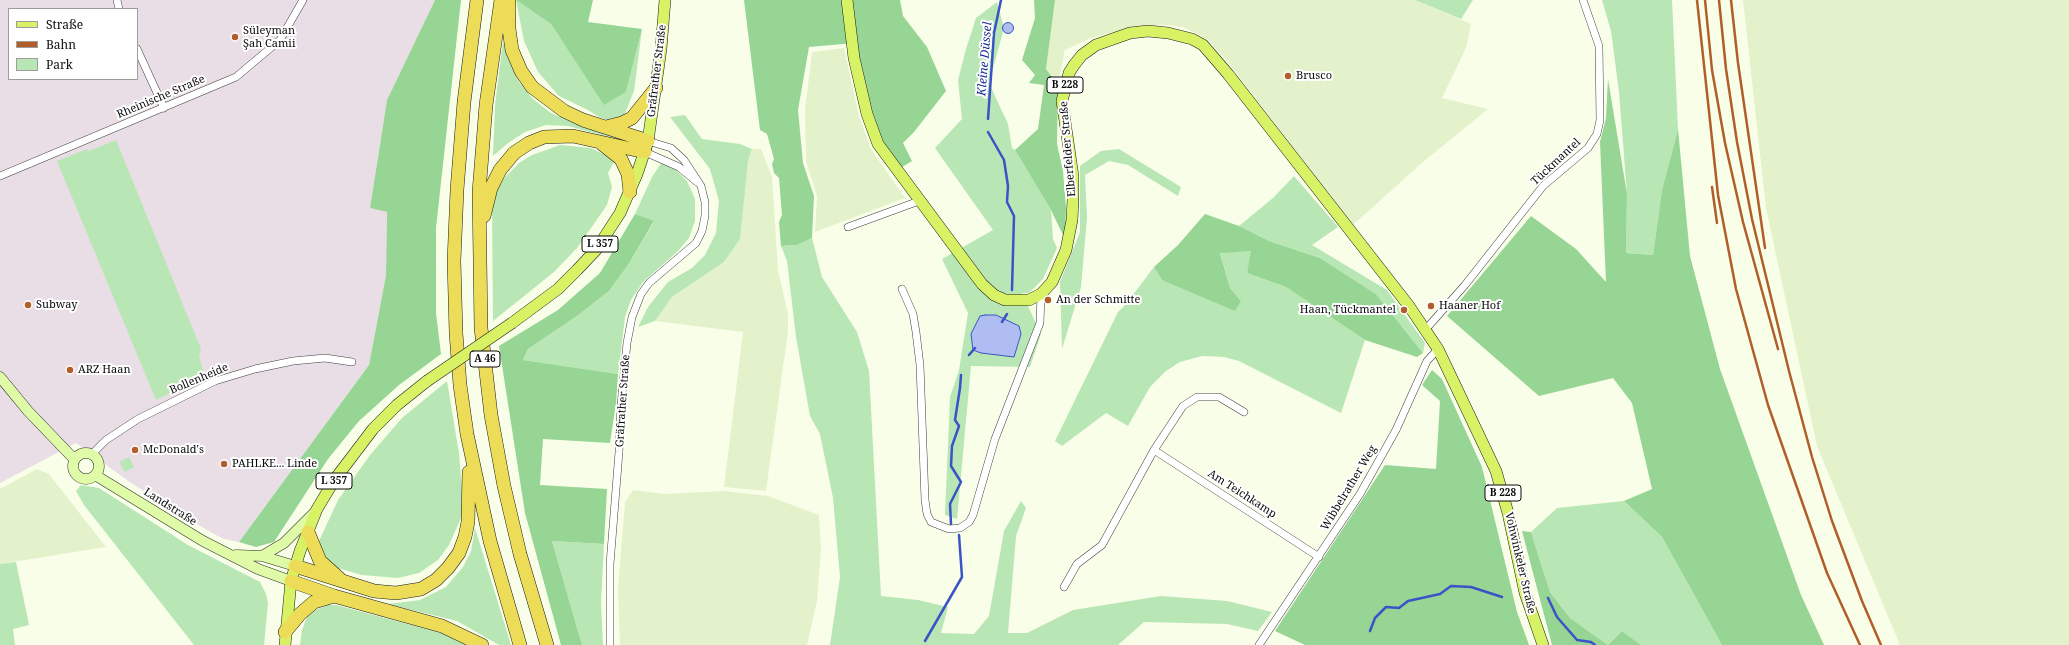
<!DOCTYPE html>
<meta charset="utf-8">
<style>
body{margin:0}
#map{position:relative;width:2069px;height:645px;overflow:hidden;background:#f9fee9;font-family:"Noto Serif",serif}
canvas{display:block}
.legend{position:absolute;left:8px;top:8px;width:130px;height:72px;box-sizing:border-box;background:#fff;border:1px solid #9d9d9d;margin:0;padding:5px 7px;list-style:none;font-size:12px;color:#0a0a0a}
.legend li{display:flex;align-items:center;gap:8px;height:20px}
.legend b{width:20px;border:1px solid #9d9d9d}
</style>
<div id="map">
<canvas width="2069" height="645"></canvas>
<ul class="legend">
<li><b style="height:5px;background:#d8f265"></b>Straße</li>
<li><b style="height:5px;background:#b25e2a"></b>Bahn</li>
<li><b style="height:11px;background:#b9e6b5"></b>Park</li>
</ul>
</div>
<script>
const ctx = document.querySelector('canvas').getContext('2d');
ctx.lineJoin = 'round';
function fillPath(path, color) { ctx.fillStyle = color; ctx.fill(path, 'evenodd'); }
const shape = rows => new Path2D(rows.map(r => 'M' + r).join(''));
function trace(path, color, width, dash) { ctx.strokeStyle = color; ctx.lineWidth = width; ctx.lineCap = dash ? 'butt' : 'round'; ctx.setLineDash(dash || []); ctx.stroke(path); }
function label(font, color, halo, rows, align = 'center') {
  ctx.font = font + ' "Noto Serif",serif'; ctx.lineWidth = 4; ctx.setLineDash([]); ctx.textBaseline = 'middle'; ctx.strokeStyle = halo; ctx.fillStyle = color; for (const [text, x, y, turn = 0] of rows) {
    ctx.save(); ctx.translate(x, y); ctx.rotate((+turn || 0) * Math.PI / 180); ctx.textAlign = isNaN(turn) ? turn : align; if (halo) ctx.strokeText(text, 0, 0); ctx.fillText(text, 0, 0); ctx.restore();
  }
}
fillPath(shape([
 [0,0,435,0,387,100,370,208,387,212,386,275,369,365,239,542,224,539,212,533,131,483,76,443,0,483],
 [9,9,137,9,137,79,9,79]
]), '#e9dee6');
fillPath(shape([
 [1055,0,1415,0,1471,24,1466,48,1442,98,1488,109,1423,162,1353,225,1227,61,1207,39,1183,27,1164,25,1134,27,1091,38,1065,50,1058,85,1046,69],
 [1743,0,2069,0,2069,645,1900,645,1817,446,1766,208],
 [844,48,859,116,871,149,905,198,815,232,817,196,806,161,805,110,812,52],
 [752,149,761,149,772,177,778,270,788,314,788,331,766,491,724,487,743,332,655,321,672,297,724,262,739,239,748,161],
 [37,469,49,474,106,547,0,564,0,489],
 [633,490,665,494,724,491,768,496,819,515,821,549,817,601,807,645,620,645,618,588,625,502]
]), '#e4f2cb');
fillPath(shape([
 [516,0,551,24,604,104,626,92,642,29,634,91,624,116,612,121,599,117,588,110,559,96,538,72,524,41],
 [1415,0,1473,0,1461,19],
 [1602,0,1672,0,1678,129,1662,190,1653,255,1626,253,1627,194,1619,92,1611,31],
 [997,2,1004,28,989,83,1008,124,1012,148,1015,150,1051,210,1053,239,1057,248,1043,279,1029,293,1022,293,1041,334,1030,367,971,366,957,519,945,515,950,397,959,370,968,313,942,259,993,230,935,148,962,119,958,80,966,49,976,18],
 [503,41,510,62,519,82,533,99,551,113,571,122,625,139,624,141,568,126,546,125,525,132,508,143,493,156,495,105],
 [685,115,702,139,740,144,752,149,748,161,740,239,724,262,672,297,655,321,638,327,648,307,668,282,692,268,705,255,716,233,719,201,710,169,670,117],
 [116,140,201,349,199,357,205,376,156,400,57,161,87,149,89,151],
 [560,145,591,148,615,160,608,173,612,187,607,205,577,248,554,272,493,321,492,206,496,191,505,177,519,163,532,155],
 [1119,149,1181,187,1178,196,1128,165,1109,161,1085,175,1087,218,1081,287,1062,349,1060,282,1080,232,1080,166,1101,151],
 [662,162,675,169,687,181,695,199,695,221,689,238,678,251,643,282,631,300,625,317,618,374,523,360,528,349,577,316,609,291,628,265,654,222,635,214,652,177],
 [1294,176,1338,227,1312,245,1387,290,1425,343,1423,353,1376,294,1320,258,1269,241,1239,226,1273,198],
 [812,238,822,277,857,332,869,371,881,596,918,600,948,607,941,633,974,634,989,616,1004,531,1021,501,1026,508,1016,536,1008,633,1027,633,1073,610,1161,596,1227,601,1272,612,1258,631,1227,624,1144,622,1118,645,830,645,840,577,833,498,820,434,810,416,796,337,787,261,781,246,797,245],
 [1252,251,1247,273,1286,287,1365,340,1341,413,1239,361,1224,357,1202,356,1180,362,1166,371,1150,387,1128,426,1106,413,1062,446,1055,441,1118,312,1126,304,1154,267,1162,280,1241,301,1230,288,1220,252],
 [447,381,459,453,463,501,461,518,449,545,438,560,419,573,398,578,362,575,334,567,322,552,319,541,338,500,370,455,402,418],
 [129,457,134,467,125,472,119,462],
 [81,485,99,488,188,545,260,582,266,594,268,603,264,645,194,645,84,505,76,491],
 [1624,501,1662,537,1722,645,1641,645,1622,631,1608,645,1570,618,1550,592,1531,532,1557,508],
 [475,528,511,645,499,645,457,621,388,604,420,600,446,587,463,567,471,551],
 [552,541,604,544,601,603,603,645,582,645],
 [16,562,29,625,13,629,15,645,0,645,0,564],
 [328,605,336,605,445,634,473,645,300,645,302,630,307,617,313,611]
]), '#b9e6b5');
fillPath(shape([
 [435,0,461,0,436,228,436,313,441,354,399,385,359,421,328,459,274,542,256,547,239,542,369,365,386,275,387,212,370,208,387,100],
 [516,0,593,0,588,22,642,29,626,92,604,105,551,24],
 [744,0,900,0,903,16,927,47,946,91,914,132,903,143,912,161,899,169,879,139,855,43,809,47,798,110,803,163,814,196,812,238,797,245,781,246,779,222,782,215,779,178,774,173,772,164,774,159,767,134,760,130],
 [1034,0,1055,0,1046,69,1058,85,1057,144,1063,171,1066,208,1065,239,1051,210,1015,150,1038,129,1044,85,1029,83,1035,75,1022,60,1035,18],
 [1608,79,1627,194,1626,253,1653,255,1662,190,1678,129,1690,256,1720,369,1801,595,1824,645,1722,645,1662,537,1624,501,1652,489,1632,403,1613,378,1539,396,1447,316,1531,216,1576,249,1606,282,1600,142,1606,118],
 [635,214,654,221,628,265,609,291,577,316,528,349,523,360,618,374,616,403,610,443,543,439,540,485,607,489,604,544,552,541,582,645,561,645,525,513,499,346,558,310,600,273],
 [1205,214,1239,226,1269,241,1320,258,1376,294,1423,353,1417,357,1365,340,1286,287,1247,273,1251,251,1220,253,1230,288,1241,301,1235,311,1162,280,1154,267,1178,245],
 [1432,370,1442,379,1482,467,1517,612,1529,645,1305,645,1275,631,1385,465,1436,469,1440,401,1422,385],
 [1522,531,1531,532,1550,592,1570,618,1608,645,1622,631,1641,645,1552,645]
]), '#97d595');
const water = shape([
 '1002.5 28a5.5 5.5 0 1 1 11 0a5.5 5.5 0 1 1-11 0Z',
 [985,315,996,315,1019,326,1021,334,1014,357,981,353,973,350,971,334,980,316,985,315]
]);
fillPath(water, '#b0bdf2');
trace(water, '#3b53c6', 1);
trace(shape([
 [988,119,994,33,1001,0],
 [988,132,1004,160,1008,186,1007,202,1014,216,1012,290],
 [1002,322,1007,314],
 [969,355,975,348],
 [951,524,950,504,961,482,951,466,952,446,959,426,955,420,960,388,961,375],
 [1548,598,1557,617,1577,640,1591,642,1595,645],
 [1370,631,1375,618,1386,607,1399,608,1408,601,1440,594,1451,586,1471,587,1502,597],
 [925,641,962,577,959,535]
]), '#3b53c6', 2.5);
const minor = shape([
 [117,0,119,9],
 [137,49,164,108],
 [645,152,679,167,697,182],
 [0,176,236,77,280,40,303,0],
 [848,227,919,201],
 [902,289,913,314,916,332,920,365,925,500,927,514,931,522,949,529,960,528,969,522,973,515,995,439,1040,323,1041,294],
 [1426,329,1465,285,1543,186,1588,148,1597,134,1600,120,1599,46,1583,0],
 [1154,450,1183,406,1197,397,1219,397,1244,412],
 [92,454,106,440,138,419,215,381,255,369,293,361,325,358,352,362],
 [1064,587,1077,564,1102,545,1154,450,1319,557],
 [610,645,610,564,619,452,621,405,627,343,632,317,641,294,649,283,696,243,702,231,705,216,705,202,701,186,684,160,671,148,648,141],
 [1259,645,1360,494,1396,430,1427,361,1438,349]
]);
const secondary = shape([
 [0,377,28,411,74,459],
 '73 466a13 13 0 1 1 26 0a13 13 0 1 1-26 0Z',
 [95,475,203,541,258,569,291,581],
 [236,555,262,556,295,566],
 [262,556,284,543,316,511]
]);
const primary = shape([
 [847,0,854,58,867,114,878,144,982,284,994,295,1005,300,1029,300,1041,294,1052,282,1066,250,1072,220,1073,199,1073,176,1062,101,1069,73,1074,65,1082,55,1096,45,1130,33,1148,31,1168,33,1192,39,1203,45,1228,74,1409,306,1438,349,1496,471,1508,513,1525,593,1543,645],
 [512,323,558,289,577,270,596,250,620,213,637,174,648,141,661,49,665,0],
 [285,645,291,581,300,551,317,509,335,479,373,429,397,405,427,381]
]);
const motorway = shape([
 [477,0,464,102,457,190,454,261,456,333,460,385,467,434,490,541,520,645],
 [501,0,486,105,479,192,481,328,491,415,504,486,520,554,547,645],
 [509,0,509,29,512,50,521,71,532,87,564,111,583,120,648,141],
 [606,127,622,123,632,118,656,88],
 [602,144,621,159,628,174,630,192],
 [484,216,491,188,500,170,514,153,529,143,544,137,573,136,645,152],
 [308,532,320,561,339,578],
 [295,566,374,591,396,593,421,589,436,580,448,568,459,553,465,537,468,522,469,472],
 [291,581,334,596,442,626,482,645],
 [285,632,300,614,314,602,334,596]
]);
trace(minor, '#3d3d3d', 8);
trace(secondary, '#2c2c2c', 11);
trace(primary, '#1b1b1b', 12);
trace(motorway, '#1b1b1b', 14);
trace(minor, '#fff', 7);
trace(secondary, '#e0fba7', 10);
trace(primary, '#d8f265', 11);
trace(motorway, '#eddc58', 13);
trace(shape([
 [1697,0,1718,195,1736,289,1768,405,1827,573,1860,645],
 [1705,0,1712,70,1725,143,1743,222,1778,349],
 [1719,0,1726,69,1737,142,1752,219,1789,371,1812,457,1832,521,1862,601,1881,645],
 [1731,0,1738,63,1765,248],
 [1712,187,1717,223]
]), '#b25e2a', 2.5);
const primaryBridge = shape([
 [427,381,512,323]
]);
trace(primaryBridge, '#1b1b1b', 12, []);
trace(primaryBridge, '#d8f265', 11);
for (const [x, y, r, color] of [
 [235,37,4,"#b25e2a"],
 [1288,76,4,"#b25e2a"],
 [1048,300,4,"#b25e2a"],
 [28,305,4,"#b25e2a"],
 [1431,306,4,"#b25e2a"],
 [1404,310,4,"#b25e2a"],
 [70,370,4,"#b25e2a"],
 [135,450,4,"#b25e2a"],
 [224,464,4,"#b25e2a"]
]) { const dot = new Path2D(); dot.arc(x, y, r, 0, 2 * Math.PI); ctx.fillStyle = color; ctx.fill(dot); trace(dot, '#fff', 1.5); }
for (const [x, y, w] of [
 [1065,85,36],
 [600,244,36],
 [485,359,30],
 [334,481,36],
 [1503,493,36]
]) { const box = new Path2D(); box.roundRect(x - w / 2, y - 8, w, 16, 3); ctx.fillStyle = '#fff'; ctx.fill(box); trace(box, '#0a0a0a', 1); }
label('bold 10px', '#0a0a0a', null, [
 ["B 228",1065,85],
 ["L 357",600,244],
 ["A 46",485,359],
 ["L 357",334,481],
 ["B 228",1503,493]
]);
label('11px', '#0a0a0a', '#fff', [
 ["Süleyman",243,31],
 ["Şah Camii",243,44],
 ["Brusco",1296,76],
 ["An der Schmitte",1056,300],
 ["Subway",36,305],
 ["Haaner Hof",1439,306],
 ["Haan, Tückmantel",1396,310,"right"],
 ["ARZ Haan",78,370],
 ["McDonald's",143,450],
 ["PAHLKE... Linde",232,464]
], 'left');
label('11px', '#0a0a0a', '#fff', [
 ["Gräfrather Straße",657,71,-83],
 ["Rheinische Straße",161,97,-23],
 ["Elberfelder Straße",1068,149,-95],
 ["Tückmantel",1556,162,-43],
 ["Bollenheide",199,379,-23],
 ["Gräfrather Straße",623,401,-86],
 ["Wibbelrather Weg",1349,488,-59],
 ["Am Teichkamp",1242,494,33],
 ["Landstraße",170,507,32],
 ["Vohwinkeler Straße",1520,563,77]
]);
label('italic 12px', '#1b2c94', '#fff', [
 ["Kleine Düssel",985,59,-85]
]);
</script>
